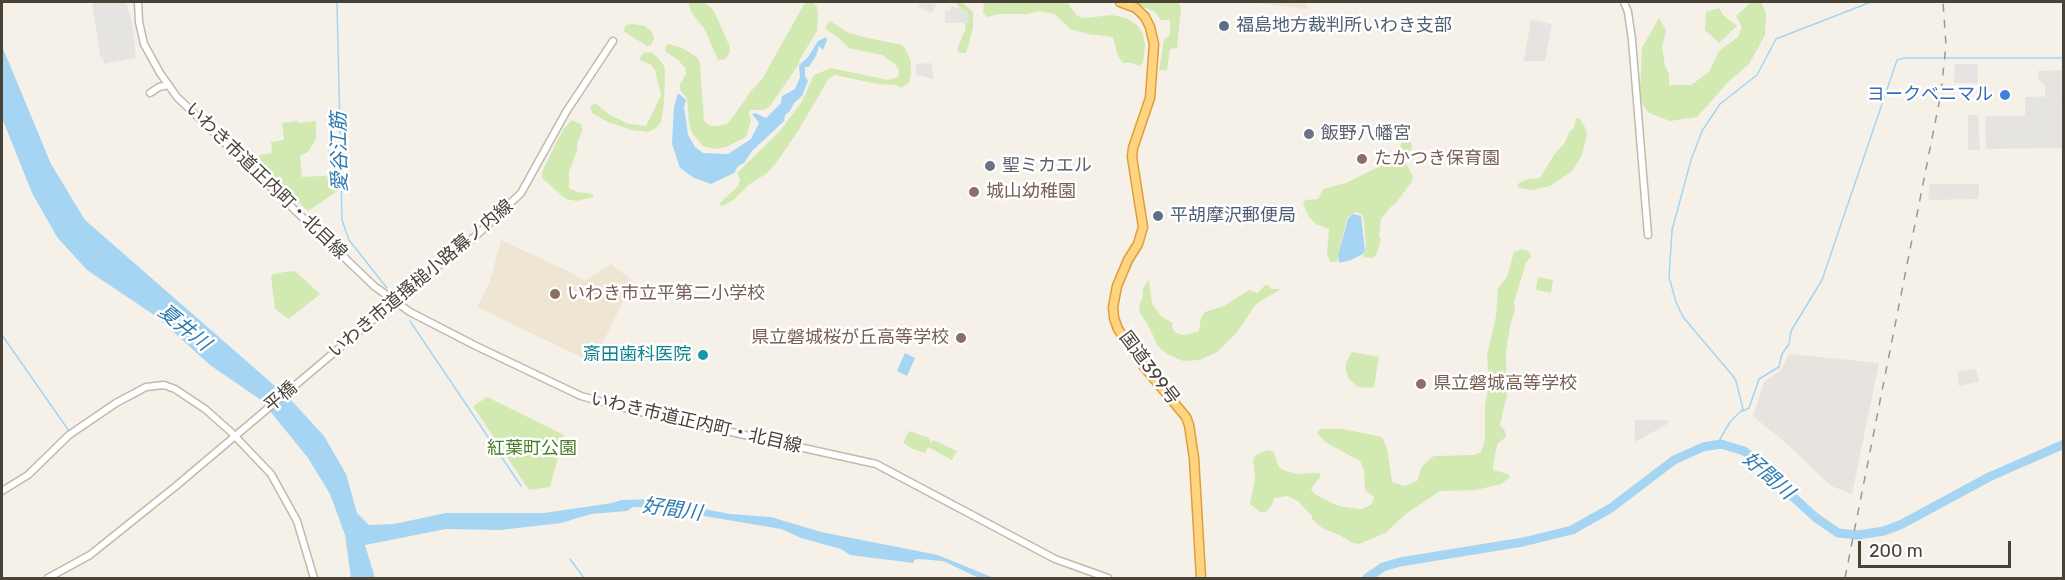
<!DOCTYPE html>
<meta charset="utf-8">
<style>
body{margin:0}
#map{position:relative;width:2065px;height:580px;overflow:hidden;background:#f5f1e9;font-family:Rubik,sans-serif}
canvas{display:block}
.frame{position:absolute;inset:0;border:3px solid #494237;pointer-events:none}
.scale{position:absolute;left:1858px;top:541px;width:153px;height:27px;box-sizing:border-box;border:3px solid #494237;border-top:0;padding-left:8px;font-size:18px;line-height:21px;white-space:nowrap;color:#494237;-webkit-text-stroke:4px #fff;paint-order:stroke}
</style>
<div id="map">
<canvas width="2065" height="580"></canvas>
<div class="frame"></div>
<div class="scale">200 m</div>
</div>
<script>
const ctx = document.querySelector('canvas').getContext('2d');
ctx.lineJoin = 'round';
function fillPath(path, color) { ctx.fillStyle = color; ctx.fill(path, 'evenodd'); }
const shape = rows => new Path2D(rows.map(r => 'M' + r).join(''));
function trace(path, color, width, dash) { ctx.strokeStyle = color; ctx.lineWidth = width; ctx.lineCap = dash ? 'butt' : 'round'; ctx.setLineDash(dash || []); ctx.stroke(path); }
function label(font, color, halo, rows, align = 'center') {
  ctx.font = font + ' Rubik,"Noto Sans JP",sans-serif'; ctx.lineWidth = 5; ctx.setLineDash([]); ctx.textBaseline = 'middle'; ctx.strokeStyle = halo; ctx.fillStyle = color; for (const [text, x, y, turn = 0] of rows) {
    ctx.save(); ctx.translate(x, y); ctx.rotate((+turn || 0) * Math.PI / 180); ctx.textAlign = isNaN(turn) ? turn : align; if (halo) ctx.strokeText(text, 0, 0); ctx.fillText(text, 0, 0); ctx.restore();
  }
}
fillPath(shape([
 [1789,354,1879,363,1852,494,1831,486,1786,443,1753,416,1764,382,1781,370]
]), '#e8e3de');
fillPath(shape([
 [1249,2,1307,2,1307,9],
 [501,240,572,273,585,281,611,264,633,281,593,363,477,307,490,282]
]), '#eee6d3');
fillPath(shape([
 [688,2,704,2,714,11,729,45,730,51,726,59,718,60,705,30,691,12],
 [813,2,817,7,818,15,817,31,801,57,797,67,770,106,764,110,750,110,749,114,751,121,746,137,726,147,715,149,703,146,692,133,689,122,687,98,680,90,680,84,686,74,686,69,678,60,666,52,665,47,668,44,682,48,698,58,700,65,704,121,710,126,718,126,727,124,733,117,751,91,762,79,805,3],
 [955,2,962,2,973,12,973,28,966,53,960,53,957,49,965,30,966,15],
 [984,2,1067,2,1077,16,1084,18,1112,15,1126,18,1137,25,1143,33,1145,46,1143,63,1139,66,1132,63,1123,63,1118,56,1113,37,1088,34,1070,29,1055,14,1039,11,1027,14,999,14,987,17,983,13],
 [1133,2,1179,3,1181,8,1177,48,1170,49,1167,70,1159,70,1164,39,1170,35,1170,20,1161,20,1155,12],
 [1749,2,1761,2,1766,13,1765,35,1749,64,1729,81,1697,117,1670,121,1649,113,1641,103,1640,88,1642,48,1659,18,1666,30,1662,47,1665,66,1669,74,1669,85,1691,85,1709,72,1719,51,1738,37,1742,27,1736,16,1748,5],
 [1719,8,1723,15,1737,26,1719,43,1705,30,1706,12],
 [830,21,847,32,859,36,902,45,906,50,911,62,911,72,909,83,901,88,896,85,877,84,835,75,829,78,798,131,776,163,767,173,750,184,733,200,723,206,719,204,739,185,740,180,737,173,780,131,801,103,814,75,831,68,888,80,898,77,899,70,896,65,882,55,849,48,838,37,827,30,825,27],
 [633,24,645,26,652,32,654,38,651,45,647,46,623,31,626,25],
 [651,52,659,59,664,66,665,72,664,103,661,122,656,128,648,132,632,130,608,122,592,113,590,107,595,103,610,115,629,124,646,126,661,95,655,70,650,64,639,60,643,53],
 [1579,118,1584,125,1587,133,1582,155,1572,171,1550,186,1532,190,1520,188,1517,186,1519,183,1528,179,1540,178,1554,155,1564,144,1570,131,1574,128,1576,119],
 [572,120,582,125,582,132,577,143,577,151,569,171,569,188,577,192,593,194,593,197,577,201,566,199,542,178,542,172,556,143,565,127],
 [297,121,298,123,316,121,316,139,308,152,300,156,302,177,338,175,339,190,308,211,260,165,259,155,272,153,271,142,284,140,282,123],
 [1405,136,1410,140,1412,146,1411,150,1405,154,1406,163,1413,177,1412,181,1396,203,1391,207,1381,219,1379,236,1381,240,1376,255,1372,258,1363,257,1366,246,1364,222,1362,215,1356,212,1347,217,1337,262,1330,262,1327,253,1329,229,1316,224,1309,217,1303,204,1305,200,1318,199,1323,189,1346,183,1382,165,1395,161,1400,150,1402,137],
 [1522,249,1528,251,1531,256,1526,263,1514,302,1515,310,1510,326,1506,351,1507,394,1500,425,1505,431,1506,437,1498,443,1496,449,1493,467,1493,470,1508,474,1510,477,1501,484,1476,490,1440,491,1407,513,1385,533,1359,544,1353,543,1341,536,1322,528,1313,520,1311,515,1298,501,1287,496,1274,498,1272,505,1266,512,1260,512,1250,504,1255,478,1253,460,1255,456,1262,452,1269,450,1274,453,1279,467,1283,470,1297,474,1320,473,1320,477,1311,489,1314,494,1336,505,1344,507,1362,509,1372,504,1374,497,1365,490,1364,470,1360,461,1325,442,1317,433,1320,429,1343,429,1382,437,1387,448,1392,482,1405,486,1417,481,1422,466,1434,456,1475,455,1481,452,1485,439,1485,405,1489,385,1487,355,1496,316,1498,288,1507,277,1514,252],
 [291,271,296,272,320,294,289,319,275,309,271,276,273,274],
 [1538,277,1553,280,1551,293,1536,290],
 [1149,280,1152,304,1162,317,1173,323,1172,328,1176,333,1184,335,1197,332,1199,330,1201,318,1205,312,1224,306,1249,290,1258,293,1265,285,1268,285,1272,289,1281,289,1256,304,1237,332,1217,352,1200,360,1183,361,1167,354,1158,346,1147,323,1140,313,1139,306,1143,297,1143,288],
 [1352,352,1379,357,1374,387,1366,388,1358,387,1349,379,1346,371,1346,363],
 [487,397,564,435,550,487,529,490,473,406],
 [909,431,929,438,931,443,933,440,957,451,952,460,928,447,925,453,911,448,903,443]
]), '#d2e9b2');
fillPath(shape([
 [92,2,126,2,132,22,136,58,104,64,103,57,100,57],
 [921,2,938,2,931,13,918,7],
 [951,6,968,11,968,23,945,23,945,11,950,11],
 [1531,20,1552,24,1545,61,1524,61],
 [931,63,934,79,916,75,916,64],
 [1955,64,1978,64,1978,83,1954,83],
 [2062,70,2064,75,2063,148,1986,149,1985,116,2025,116,2025,97,2060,96,2045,96,2045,85,2038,80,2038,71],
 [1968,115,1978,115,1980,150,1968,150],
 [1930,184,1979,184,1979,199,1928,200],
 [1976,369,1979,382,1959,386,1957,372],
 [1635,420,1668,420,1669,423,1635,442]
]), '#e6e4e1');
fillPath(shape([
 [826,37,827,40,823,50,819,46,816,56,809,67,805,67,805,76,808,81,802,96,794,103,790,111,785,115,784,121,752,151,744,163,738,166,734,173,711,184,694,178,680,168,672,144,674,107,678,93,686,100,684,107,688,135,695,147,703,153,728,154,751,139,759,123,752,114,755,113,766,118,781,103,782,96,795,89,800,77,799,65,808,57,818,41],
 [2,46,51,164,85,220,291,400,324,436,346,474,357,513,369,525,394,524,446,513,544,513,612,503,621,500,657,499,697,503,699,508,730,514,771,517,821,532,938,555,994,578,979,578,943,561,918,559,914,560,914,563,850,555,841,549,801,538,781,529,686,513,670,508,633,507,627,511,591,514,561,523,500,530,446,529,365,545,375,578,351,578,345,535,330,494,308,458,261,400,210,365,157,317,87,270,57,237,32,193,2,118],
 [1353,214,1361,216,1365,250,1363,254,1351,260,1339,263,1338,256,1348,218],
 [905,353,915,358,907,376,897,371]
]), '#a5d5f2');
trace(shape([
 [337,2,342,220,349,240,387,288],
 [410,321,521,486],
 [2,335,69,431],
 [1743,411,1749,408,1759,379,1779,367,1782,354,1789,344,1791,331,1822,280,1897,60,1904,58,2064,58],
 [1721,444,1720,439,1730,422,1743,409,1736,381,1733,376,1683,317,1676,302,1669,277,1672,230,1691,160,1702,131,1720,104,1757,75,1776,39,1871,2],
 [570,559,584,578]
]), '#a5d5f2', 1.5);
trace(shape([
 [1367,578,1383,567,1400,562,1523,542,1572,530,1611,508,1674,460,1703,447,1721,444,1744,451,1756,460,1791,495,1815,517,1838,533,1858,535,1884,531,1902,524,1989,477,2064,444]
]), '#a5d5f2', 9);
const tertiary = shape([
 [138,2,139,22,144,44,160,73,177,97,374,286,410,312,476,346,581,396,636,411,876,464,1055,559,1108,578],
 [1624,2,1628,12,1632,40,1648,235],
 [150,93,159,87,169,85],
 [2,491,28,475,69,435,116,403,146,387,164,385,175,389,205,409,231,432,271,474,297,521,314,578],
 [48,578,90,555,176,486,395,301,479,233,521,193,566,112,613,41]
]);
const trunk = shape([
 [1120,2,1136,8,1145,17,1150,27,1154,44,1150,98,1133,148,1132,157,1143,227,1138,244,1128,260,1117,286,1113,307,1114,318,1118,329,1145,368,1186,417,1189,425,1194,458,1201,578]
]);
trace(tertiary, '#c1b9ac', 9);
trace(trunk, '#e09e38', 11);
trace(tertiary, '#fff', 6);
trace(trunk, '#ffd481', 8);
trace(shape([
 [1845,578,1941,93,1946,45,1943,2]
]), '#989898', 1.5, [8, 8]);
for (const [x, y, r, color] of [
 [1224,26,6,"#5c6f8a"],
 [2005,95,6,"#3f7fe0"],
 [1309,134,6,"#6b7280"],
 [1362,159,6,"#8d6e63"],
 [990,166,6,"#6b7280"],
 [974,192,6,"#8d6e63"],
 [1158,216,6,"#5c6f8a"],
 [555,294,6,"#8d6e63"],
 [961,338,6,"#8d6e63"],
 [703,355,6,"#0f9aa8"],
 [1421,384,6,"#8d6e63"]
]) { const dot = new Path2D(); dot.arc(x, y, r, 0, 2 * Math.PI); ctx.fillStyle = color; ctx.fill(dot); trace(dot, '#fff', 2); }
label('18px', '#4e5e75', '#fff', [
 ["福島地方裁判所いわき支部",1236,26],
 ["平胡摩沢郵便局",1170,216]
], 'left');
label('18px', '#366cbe', '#fff', [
 ["ヨークベニマル",1993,95]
], 'right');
label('18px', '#5b616d', '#fff', [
 ["飯野八幡宮",1321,134],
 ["聖ミカエル",1002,166]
], 'left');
label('18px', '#785e54', '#fff', [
 ["たかつき保育園",1374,159],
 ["城山幼稚園",986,192],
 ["いわき市立平第二小学校",567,294],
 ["県立磐城桜が丘高等学校",949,338,"right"],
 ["県立磐城高等学校",1433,384]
], 'left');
label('18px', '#494237', '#fff', [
 ["いわき市道正内町・北目線",266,181,44],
 ["いわき市道搔槌小路幕ノ内線",421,279,-40],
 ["国道399号",1149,368,53],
 ["平橋",281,397,-40],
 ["いわき市道正内町・北目線",696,423,13]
]);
label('18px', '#0d838f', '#fff', [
 ["斎田歯科医院",691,355]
], 'right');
label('18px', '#4b7d29', '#fff', [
 ["紅葉町公園",532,449]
]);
label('italic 20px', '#2d7bb0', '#fff', [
 ["愛谷江筋",340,152,-91],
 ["夏井川",184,328,39],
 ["好間川",1768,476,41],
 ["好間川",672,510,8]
]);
</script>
